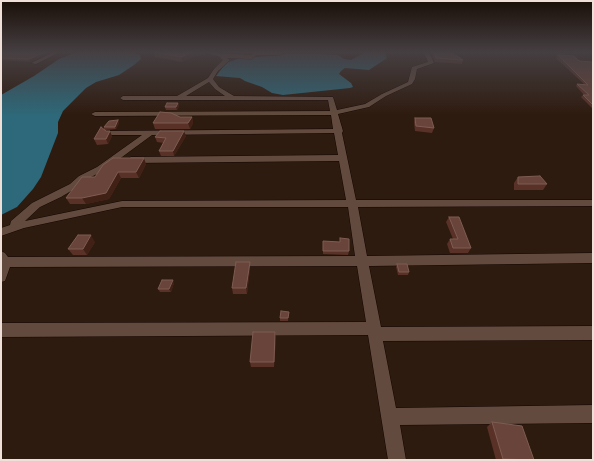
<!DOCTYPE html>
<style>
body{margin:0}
#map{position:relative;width:594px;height:461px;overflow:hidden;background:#2e1b0f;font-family:Lato,sans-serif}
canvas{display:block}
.frame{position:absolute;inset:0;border:2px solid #eee0d9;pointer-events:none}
</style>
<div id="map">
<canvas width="594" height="461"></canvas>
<div class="frame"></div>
</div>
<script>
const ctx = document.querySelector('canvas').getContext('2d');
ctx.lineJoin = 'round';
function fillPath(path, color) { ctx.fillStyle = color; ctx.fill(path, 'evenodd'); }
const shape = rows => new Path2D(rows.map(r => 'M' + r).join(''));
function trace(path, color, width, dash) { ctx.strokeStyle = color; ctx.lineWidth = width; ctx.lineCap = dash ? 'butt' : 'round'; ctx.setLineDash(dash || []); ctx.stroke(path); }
fillPath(shape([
 [77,52,135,52,134,53,140,55,141,59,134,65,119,75,96,82,86,88,63,111,58,122,58,133,41,177,33,189,17,207,1,215,1,95,34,76,59,59],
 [363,52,385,52,387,58,369,70,345,68,341,71,339,74,351,83,353,87,350,88,283,95,272,93,262,87,245,81,240,78,216,76,226,63,237,59,288,54,319,54,338,55,344,59,351,60,362,54]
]), '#2d697a');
const minor = shape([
 [54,52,60,52,36,64,31,63,54,52],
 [203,52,251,55,255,52,284,52,281,55,256,55,252,59,227,58,230,60,218,71,213,79,219,87,234,96,333,97,337,110,365,104,382,94,408,82,412,67,428,62,424,52,429,52,434,63,417,69,415,79,412,84,386,96,369,107,338,114,343,131,342,133,356,200,593,200,593,206,358,207,367,256,593,253,593,263,369,266,381,327,593,326,593,340,383,341,396,408,593,405,593,423,400,425,406,460,388,460,368,335,1,337,1,323,366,322,357,266,10,267,5,281,1,282,1,251,5,253,8,257,355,256,348,207,122,207,24,228,1,236,1,228,10,225,11,221,32,203,70,184,79,176,97,167,142,135,109,135,105,133,106,131,333,129,331,115,95,116,91,114,95,112,330,111,328,100,123,100,120,98,123,96,177,96,208,78,214,69,223,60,220,58,221,57,203,52],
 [209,82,215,89,225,96,186,96,209,82],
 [334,133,338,155,131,157,127,160,131,163,339,161,346,200,122,201,25,221,40,207,61,197,76,188,85,180,103,171,152,135,334,133]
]);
trace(minor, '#150500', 1);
fillPath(minor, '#624b3e');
fillPath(shape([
 [1,52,51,52,30,62,1,60],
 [154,52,206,54,194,56,182,62,155,57],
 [221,52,253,52,251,53],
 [430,52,451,52,463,60,462,64,435,62],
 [558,55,579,61,593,62,593,109,581,97,583,95,584,95,576,86,577,84,584,84,556,58],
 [178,103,179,106,177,110,166,110,165,107],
 [180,117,192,117,193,123,190,129,155,129,153,123],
 [415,118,434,128,432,133,415,131,414,122],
 [118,120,119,123,116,129,105,130,112,136,108,144,97,145,94,139,104,129,104,127],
 [186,136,174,156,161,156,159,151,164,143,157,142,155,137],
 [146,164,139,178,121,178,109,199,86,204,70,204,66,198,95,177],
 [518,177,547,184,543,190,514,190,514,183],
 [449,217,471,248,468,253,450,253,447,244,450,239,453,239,446,222],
 [340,238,349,251,348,255,323,254,323,241,340,242],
 [95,242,87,255,73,255,68,249],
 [250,262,250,268,247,294,233,294,232,288],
 [397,264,409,272,408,275,398,275,396,267],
 [174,283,171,292,160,292,158,289],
 [289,312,288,321,280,321,280,318],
 [276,338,274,367,251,367,250,362],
 [492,422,534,460,496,460,487,427]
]), '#593127');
fillPath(shape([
 [45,52,51,52,30,62,29,59],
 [193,52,205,52,206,54,194,56,182,62,181,57],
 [178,103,179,106,177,110,176,107],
 [192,117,193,123,190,129,188,123],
 [118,120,119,123,116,129,115,127],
 [110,131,112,136,108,144,106,139],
 [184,131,186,136,174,156,173,151],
 [144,158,146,164,139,178,136,172],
 [118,172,121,178,109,199,86,204,82,198],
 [91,235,95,242,87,255,83,249],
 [250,262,250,268,247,294,246,288],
 [173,280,174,283,171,292,169,289],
 [275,332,276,338,274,367,274,362]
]), '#412016');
const building = shape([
 [1,52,45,52,29,59,1,58,1,52],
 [154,52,193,52,181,57,154,52],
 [433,52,451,52,463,60,436,58,433,52],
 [558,55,574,56,579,61,593,62,593,105,583,95,589,95,577,84,588,85,558,55],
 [167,103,178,103,176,107,165,107,167,103],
 [160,112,171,113,180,117,192,117,188,123,153,123,160,112],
 [415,118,431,118,434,128,416,126,415,118],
 [118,120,115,127,104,127,109,121,118,120],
 [101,127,106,131,110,131,106,139,94,139,101,127],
 [160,131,184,131,173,151,159,151,166,138,155,137,160,131],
 [113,158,144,158,136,172,118,172,106,193,82,198,66,198,82,177,95,177,103,165,113,158],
 [540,176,547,184,518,184,518,177,540,176],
 [449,217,459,217,471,248,453,248,450,239,458,239,449,217],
 [78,235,91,235,83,249,68,249,78,235],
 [340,238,349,239,349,251,323,251,323,241,340,242,340,238],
 [236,262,250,262,246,288,232,288,236,262],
 [397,264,407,264,409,272,399,272,397,264],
 [162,280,173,280,169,289,158,289,162,280],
 [281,311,289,312,288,318,280,318,281,311],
 [253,332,275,332,274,362,250,362,253,332],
 [492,422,522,426,534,460,503,459,492,422]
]);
fillPath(building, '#69443a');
trace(building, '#7e5c53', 1);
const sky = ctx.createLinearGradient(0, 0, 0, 116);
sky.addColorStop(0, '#190f08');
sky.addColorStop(0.45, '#463f42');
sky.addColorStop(1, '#463f4200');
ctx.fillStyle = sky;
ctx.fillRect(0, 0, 594, 116);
</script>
